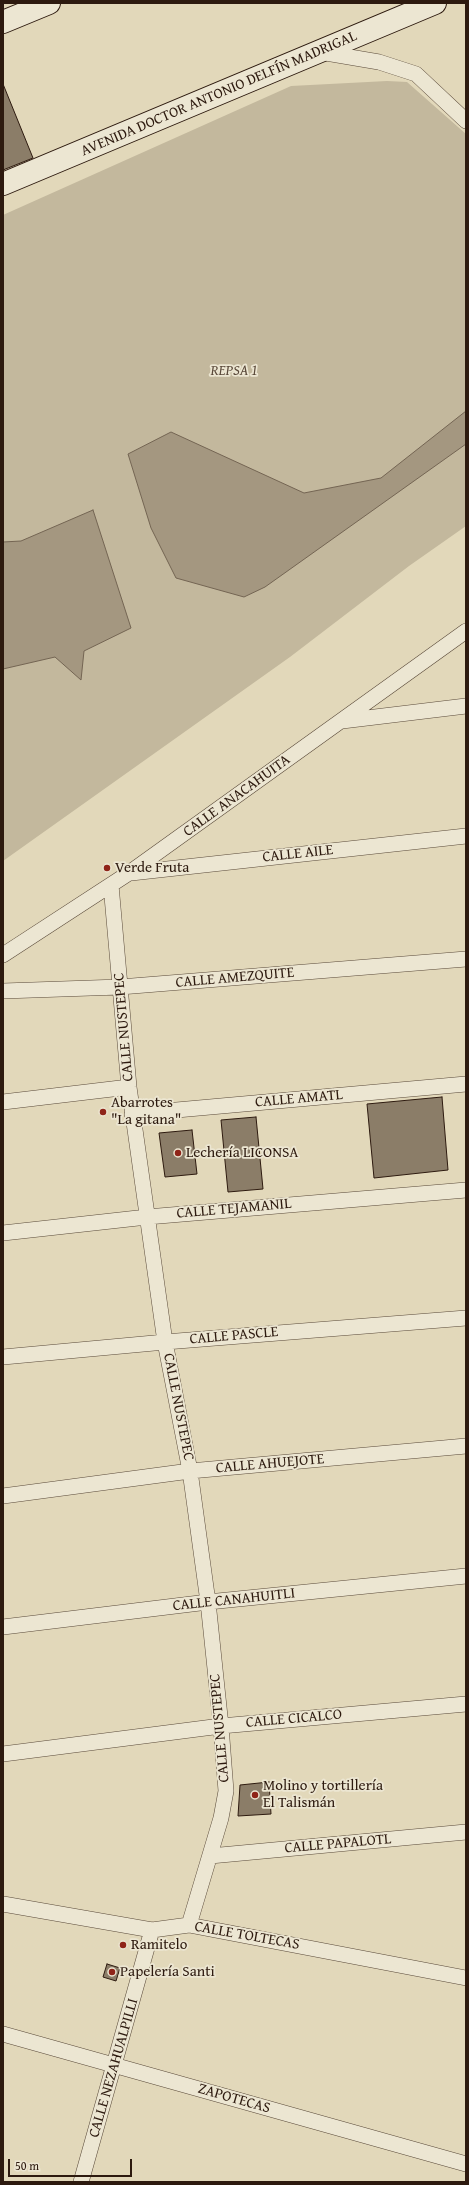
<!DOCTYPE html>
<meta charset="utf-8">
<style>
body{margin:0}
#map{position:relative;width:469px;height:2185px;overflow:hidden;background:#e2d8ba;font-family:"Gentium Book Plus",serif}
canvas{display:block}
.frame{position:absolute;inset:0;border:4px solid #2d1a0f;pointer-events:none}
.scale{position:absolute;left:8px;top:2159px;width:124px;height:18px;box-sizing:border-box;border:2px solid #2d1a0f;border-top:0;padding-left:5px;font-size:12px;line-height:14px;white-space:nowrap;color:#2d1a0f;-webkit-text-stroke:3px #ece6d2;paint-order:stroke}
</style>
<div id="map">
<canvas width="469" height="2185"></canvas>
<div class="frame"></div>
<div class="scale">50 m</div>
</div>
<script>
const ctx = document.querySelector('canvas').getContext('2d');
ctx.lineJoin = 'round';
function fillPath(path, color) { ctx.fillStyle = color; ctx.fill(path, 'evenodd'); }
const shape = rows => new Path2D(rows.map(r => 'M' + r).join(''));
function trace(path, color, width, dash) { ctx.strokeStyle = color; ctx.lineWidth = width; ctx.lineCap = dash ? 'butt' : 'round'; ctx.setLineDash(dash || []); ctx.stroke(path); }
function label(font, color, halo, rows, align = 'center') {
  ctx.font = font + ' "Gentium Book Plus",serif'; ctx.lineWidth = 3.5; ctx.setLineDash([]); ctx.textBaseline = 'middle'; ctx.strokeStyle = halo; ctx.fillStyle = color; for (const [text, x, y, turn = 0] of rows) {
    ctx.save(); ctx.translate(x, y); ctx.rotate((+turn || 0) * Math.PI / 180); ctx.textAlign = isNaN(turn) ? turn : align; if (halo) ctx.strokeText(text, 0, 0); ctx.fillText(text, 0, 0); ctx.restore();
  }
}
fillPath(shape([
 [387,81,407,82,466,134,466,526,409,566,290,657,3,861,3,215,291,86]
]), '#c3b89d');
const water = shape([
 [466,411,466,444,265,587,244,597,176,578,151,528,128,454,171,432,304,493,381,478,466,411],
 [93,510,131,628,84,651,81,680,55,657,3,669,3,542,21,541,93,510]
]);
fillPath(water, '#a49780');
trace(water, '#746553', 1);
const building = shape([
 [3,84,33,158,3,170,3,84],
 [442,1097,448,1170,374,1178,367,1104,442,1097],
 [256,1117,263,1189,228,1192,221,1120,256,1117],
 [192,1130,197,1174,165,1177,159,1133,192,1130],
 [269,1782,271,1814,238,1816,240,1785,269,1782],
 [107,1964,120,1968,116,1981,103,1977,107,1964]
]);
fillPath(building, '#8b7d68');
trace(building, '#2d1a0f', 1);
const street = shape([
 [320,52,379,62,416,74,466,121],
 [342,721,466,706],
 [131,873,466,836],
 [111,885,129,1087,165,1342,190,1471,208,1602,221,1726,226,1791,221,1818,189,1925],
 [3,955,129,873,466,631],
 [3,991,120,987,466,959],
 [3,1102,129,1087],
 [132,1114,466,1084],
 [3,1233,147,1217,466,1190],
 [3,1357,165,1342,466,1318],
 [3,1496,190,1471,466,1446],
 [3,1627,208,1602,466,1576],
 [3,1754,221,1726,466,1704],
 [210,1856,466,1832],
 [3,1904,152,1930,189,1925,466,1978],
 [3,2034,466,2164],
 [81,2182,152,1930]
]);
const secondary = shape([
 [3,22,49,3],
 [3,184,435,3]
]);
trace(street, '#5a4a3a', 16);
trace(secondary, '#2d1a0f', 24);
trace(street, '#ece6d2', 15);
trace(secondary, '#ece6d2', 22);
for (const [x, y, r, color] of [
 [107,868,4,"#8f2418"],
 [103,1112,4,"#8f2418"],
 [178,1153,4,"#8f2418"],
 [255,1795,4,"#8f2418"],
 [123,1945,4,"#8f2418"],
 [112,1972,4,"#8f2418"]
]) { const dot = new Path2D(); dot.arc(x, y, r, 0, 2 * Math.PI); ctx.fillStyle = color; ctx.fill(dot); trace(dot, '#ece6d2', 1.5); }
label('15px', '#2d1a0f', '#ece6d2', [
 ["AVENIDA DOCTOR ANTONIO DELFÍN MADRIGAL",219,94,-23],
 ["CALLE ANACAHUITA",237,796,-36],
 ["CALLE AILE",298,854,-6],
 ["CALLE AMEZQUITE",235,978,-5],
 ["CALLE NUSTEPEC",124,1027,-95],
 ["CALLE AMATL",299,1099,-5],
 ["CALLE TEJAMANIL",234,1209,-5],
 ["CALLE PASCLE",234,1336,-5],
 ["CALLE NUSTEPEC",178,1407,79],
 ["CALLE AHUEJOTE",270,1464,-5],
 ["CALLE CANAHUITLI",234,1600,-6],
 ["CALLE CICALCO",294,1719,-5],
 ["CALLE NUSTEPEC",220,1728,-95],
 ["CALLE PAPALOTL",338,1844,-5],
 ["CALLE TOLTECAS",247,1936,10],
 ["CALLE NEZAHUALPILLI",114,2068,-74],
 ["ZAPOTECAS",234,2099,16]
]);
label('italic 15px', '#5a493a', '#ece6d2', [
 ["REPSA 1",234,371]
]);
label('15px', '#2d1a0f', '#ece6d2', [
 ["Verde Fruta",115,868],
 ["Abarrotes",111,1103],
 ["\"La gitana\"",111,1120],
 ["Lechería LICONSA",186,1153],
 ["Molino y tortillería",263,1786],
 ["El Talismán",263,1803],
 ["Ramitelo",131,1945],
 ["Papelería Santi",120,1972]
], 'left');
</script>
